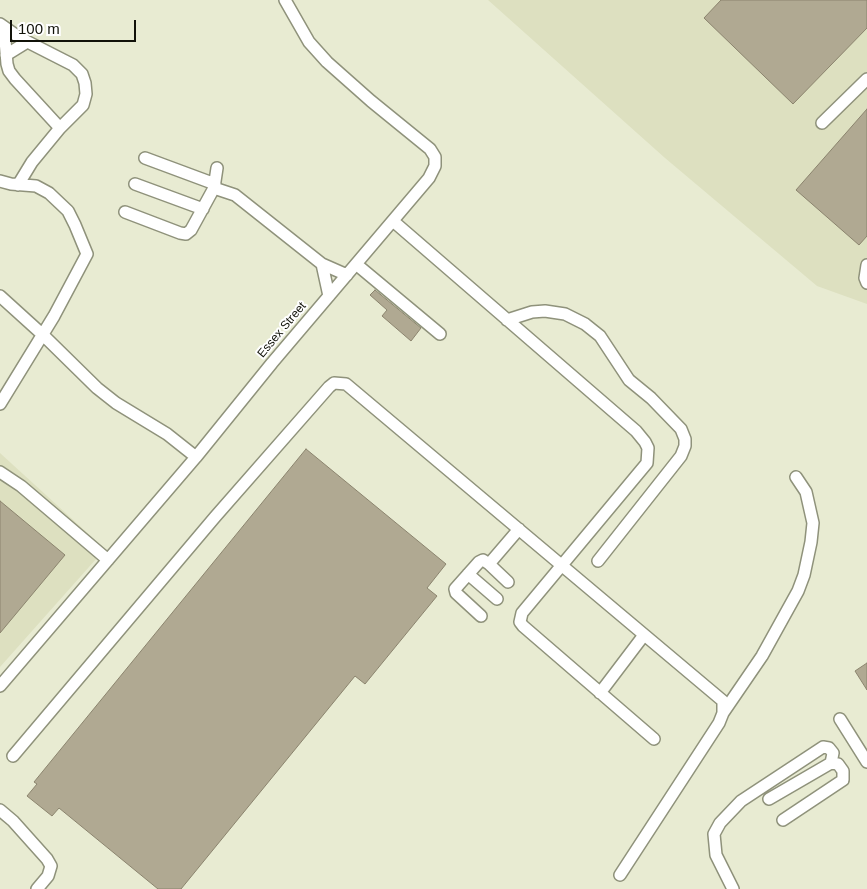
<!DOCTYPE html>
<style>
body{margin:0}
#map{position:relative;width:867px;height:889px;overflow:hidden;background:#e8ebd2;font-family:Arial,sans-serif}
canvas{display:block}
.scale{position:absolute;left:10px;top:20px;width:126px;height:22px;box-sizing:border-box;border:2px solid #111209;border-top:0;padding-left:6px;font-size:15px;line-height:18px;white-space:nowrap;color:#111209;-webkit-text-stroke:4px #fff;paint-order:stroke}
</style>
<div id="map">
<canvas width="867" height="889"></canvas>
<div class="scale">100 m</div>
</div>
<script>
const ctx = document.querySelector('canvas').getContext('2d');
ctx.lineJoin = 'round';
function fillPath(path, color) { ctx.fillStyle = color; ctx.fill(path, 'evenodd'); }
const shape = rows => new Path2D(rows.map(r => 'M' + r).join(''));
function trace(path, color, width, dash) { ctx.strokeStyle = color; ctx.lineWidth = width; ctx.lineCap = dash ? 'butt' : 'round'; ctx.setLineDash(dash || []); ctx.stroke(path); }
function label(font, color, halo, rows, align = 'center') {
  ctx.font = font + ' Arial,sans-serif'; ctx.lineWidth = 4; ctx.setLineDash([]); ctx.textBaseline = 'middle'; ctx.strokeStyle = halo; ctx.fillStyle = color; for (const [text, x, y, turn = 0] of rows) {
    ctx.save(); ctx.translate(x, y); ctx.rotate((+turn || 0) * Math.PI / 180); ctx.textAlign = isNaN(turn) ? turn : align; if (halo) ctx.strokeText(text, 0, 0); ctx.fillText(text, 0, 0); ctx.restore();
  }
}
fillPath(shape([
 [488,0,867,0,867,304,817,286,665,158],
 [0,453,105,549,0,667]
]), '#dde0c0');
const building = shape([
 [721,0,867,0,867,28,793,104,704,18,721,0],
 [867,109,867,236,859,245,796,190,867,109],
 [375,290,421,328,411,341,382,316,387,310,370,295,375,290],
 [306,449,446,564,427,588,437,596,365,684,355,676,181,889,158,889,59,808,52,816,27,796,37,784,34,782,306,449],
 [0,501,65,555,0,633,0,501],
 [867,663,867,690,855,671,867,663]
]);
fillPath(building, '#b0a992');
trace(building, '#8b846e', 1);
const minor = shape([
 [0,24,20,38,73,65,82,74,85,83,86,94,83,105,60,128,32,162,18,185],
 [4,28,7,64,9,71,15,79,60,128],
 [6,55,27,42],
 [822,123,867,79],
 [145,158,215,184],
 [0,181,11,184,36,186,49,193,68,211,75,225,87,254,54,316,0,404],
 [135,184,203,209],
 [214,188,235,195,322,264,347,275],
 [125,212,180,233,186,234,191,230,214,188,217,168],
 [393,221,636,431,645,442,648,448,647,463,522,613,520,622,523,626,654,739],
 [322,264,329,296],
 [356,264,440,334],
 [867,265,865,278,867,283],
 [0,296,43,335,97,388,116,403,167,434,196,457],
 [507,320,532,312,545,311,565,314,585,324,600,336,629,380,651,398,681,429,685,439,685,446,681,456,598,561],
 [0,472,21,486,108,560],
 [468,574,497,599],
 [508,582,489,564,519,529],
 [481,616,456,593,455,589,479,562,483,560,489,564],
 [0,686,196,457,272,363,429,178,435,166,435,157,430,149,371,101,327,62,309,42,285,0],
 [600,693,644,635],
 [723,713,762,656,798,591,804,575,811,542,813,523,806,492,796,477],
 [840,719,867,762],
 [13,756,215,517,329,387,334,383,346,384,723,701,723,713,719,723,620,875],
 [0,810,13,821,47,859,51,866,48,876,37,889],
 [783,820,843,780,843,771,838,764,831,763],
 [733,889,716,855,714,834,720,823,741,801,823,747,829,748,833,753,831,763,769,799]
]);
trace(minor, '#8f927b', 14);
trace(minor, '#fff', 11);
label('12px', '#111209', '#fff', [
 ["Essex Street",282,330,-50]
]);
</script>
